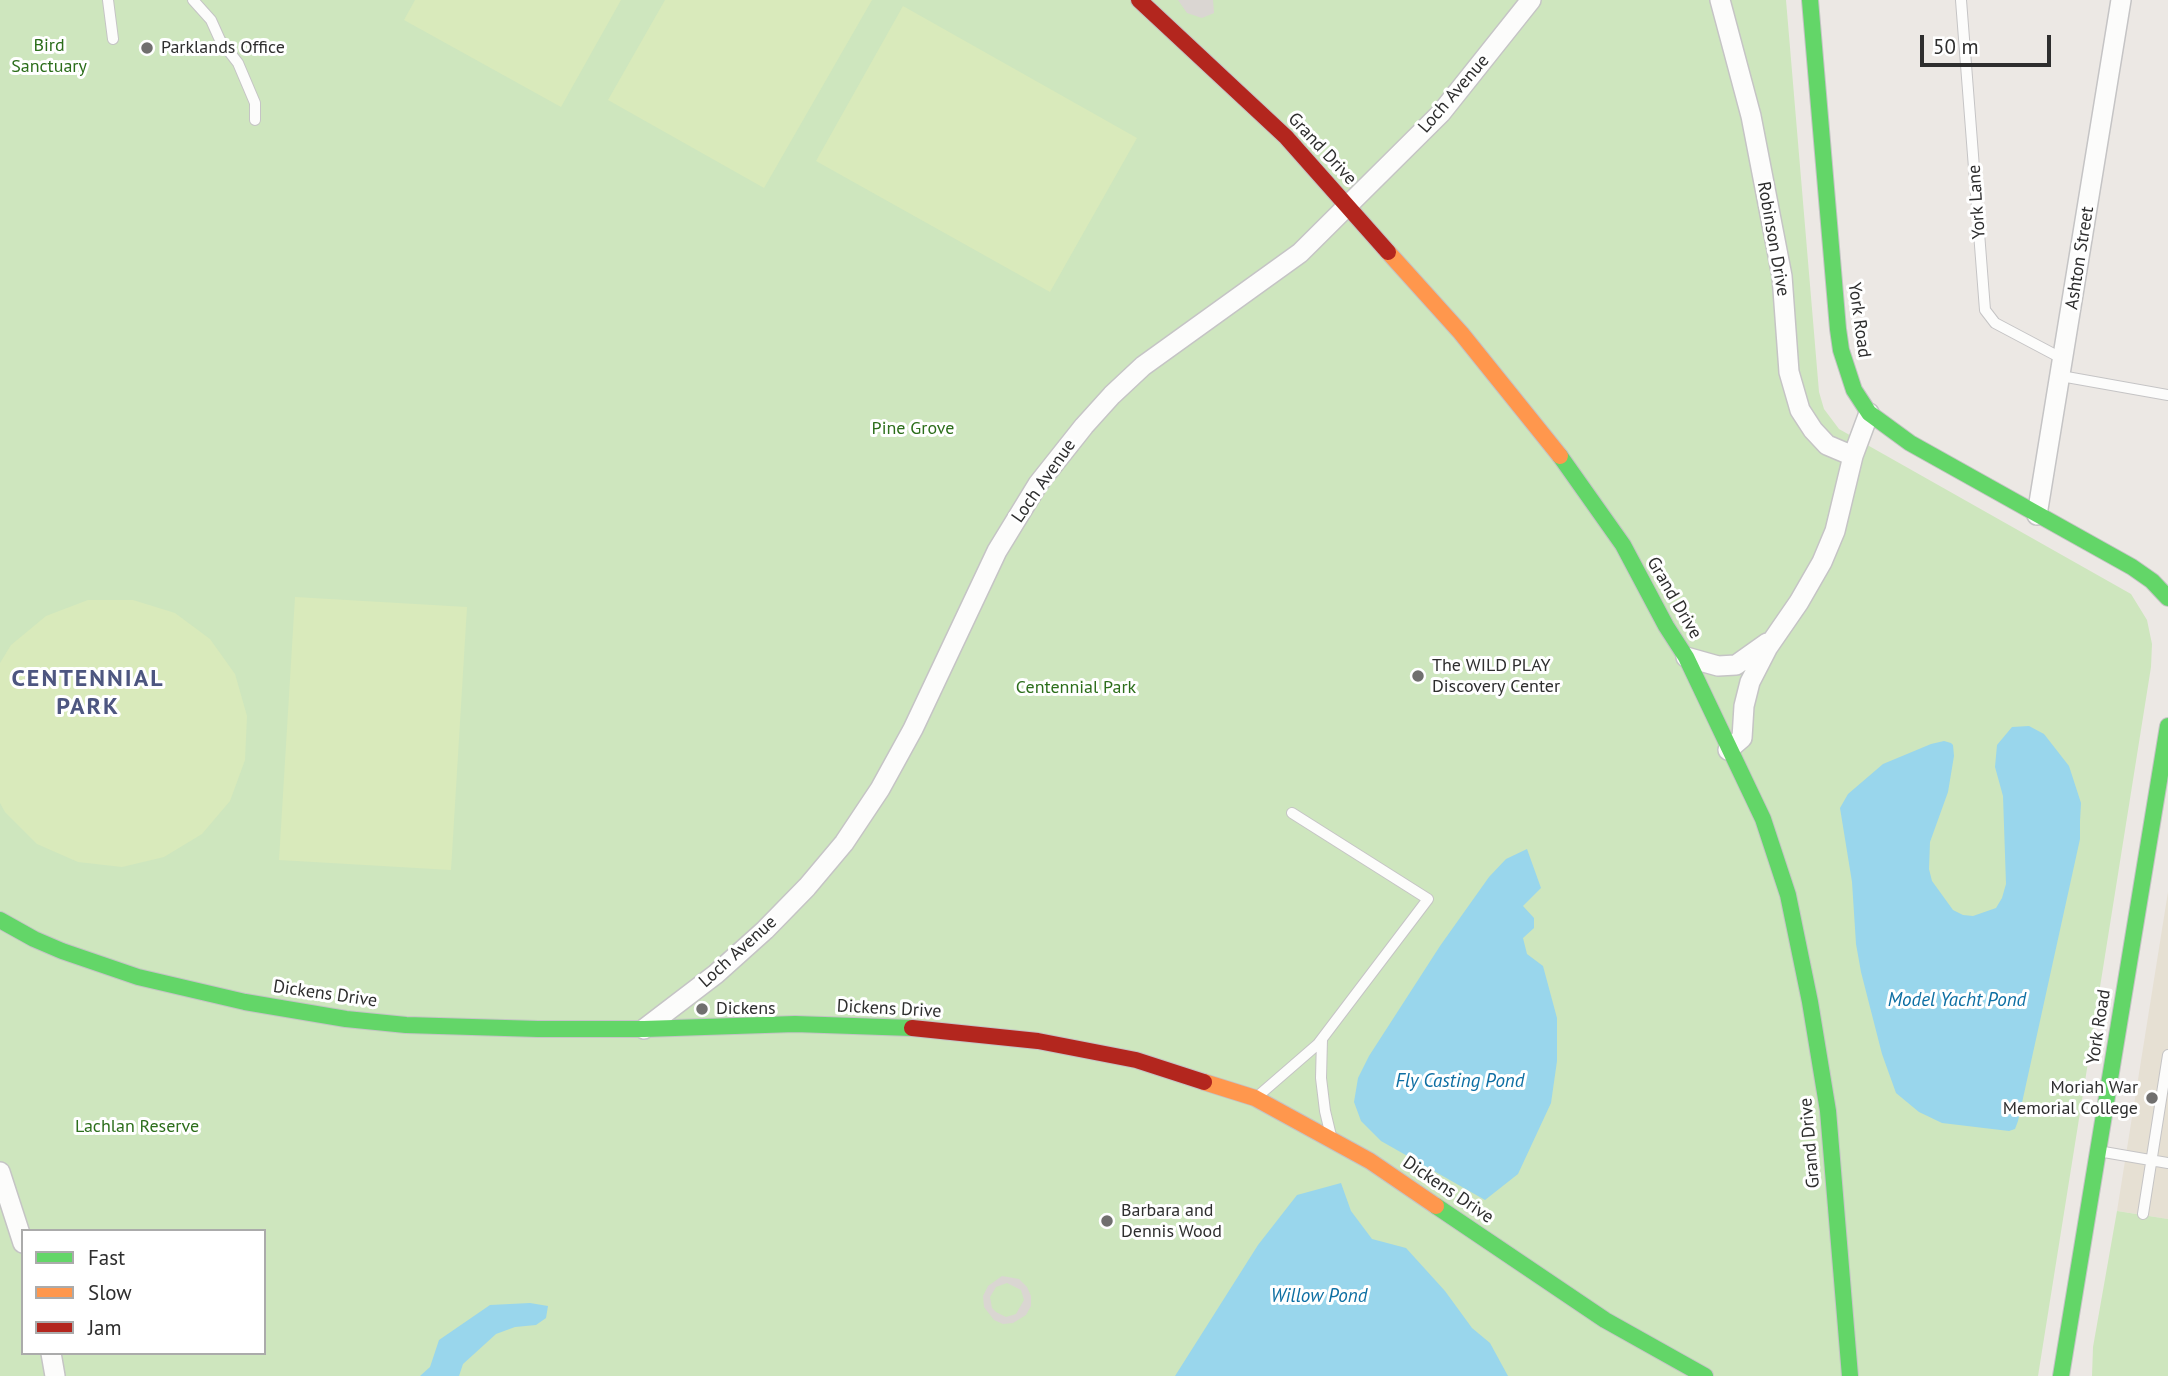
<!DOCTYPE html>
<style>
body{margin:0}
#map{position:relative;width:2168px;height:1376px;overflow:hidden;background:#ece8e4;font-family:"PT Sans",sans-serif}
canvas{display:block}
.legend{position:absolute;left:21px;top:1229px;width:245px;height:126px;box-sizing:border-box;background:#fff;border:2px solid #ababab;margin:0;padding:9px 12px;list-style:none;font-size:21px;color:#2e2e2e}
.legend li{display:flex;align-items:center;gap:14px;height:35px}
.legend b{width:35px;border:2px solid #ababab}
.scale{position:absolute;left:1920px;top:35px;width:131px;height:32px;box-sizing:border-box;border:4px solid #2e2e2e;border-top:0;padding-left:9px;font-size:21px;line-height:24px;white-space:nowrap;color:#2e2e2e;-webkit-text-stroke:5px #fff;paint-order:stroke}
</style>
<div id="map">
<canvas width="2168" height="1376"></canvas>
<ul class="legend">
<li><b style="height:9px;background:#63d668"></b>Fast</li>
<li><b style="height:9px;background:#ff974d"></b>Slow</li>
<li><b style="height:9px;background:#b3261e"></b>Jam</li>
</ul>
<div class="scale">50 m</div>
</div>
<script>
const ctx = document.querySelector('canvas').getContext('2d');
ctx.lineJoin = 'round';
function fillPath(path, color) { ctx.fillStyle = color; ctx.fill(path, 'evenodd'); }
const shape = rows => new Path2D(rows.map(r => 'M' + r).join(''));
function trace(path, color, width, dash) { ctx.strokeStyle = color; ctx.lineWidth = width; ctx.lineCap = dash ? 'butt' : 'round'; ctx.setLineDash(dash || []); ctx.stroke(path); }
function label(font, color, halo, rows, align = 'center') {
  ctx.font = font + ' "PT Sans",sans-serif'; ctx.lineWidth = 6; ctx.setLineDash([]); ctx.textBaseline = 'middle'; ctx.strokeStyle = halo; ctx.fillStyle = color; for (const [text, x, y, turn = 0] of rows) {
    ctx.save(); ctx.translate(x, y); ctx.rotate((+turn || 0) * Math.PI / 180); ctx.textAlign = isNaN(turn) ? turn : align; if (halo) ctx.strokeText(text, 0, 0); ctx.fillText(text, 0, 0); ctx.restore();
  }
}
fillPath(shape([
 [2168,892,2168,1219,2117,1211]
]), '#e6e0d3');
fillPath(shape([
 [0,0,1786,0,1819,392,1824,409,1839,429,2131,594,2147,620,2152,644,2151,667,2038,1376,0,1376],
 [23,1231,264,1231,264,1353,23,1353],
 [2117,1211,2168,1219,2168,1376,2092,1376,2093,1347]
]), '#cee6be');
fillPath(shape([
 [415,0,621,0,561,107,404,20],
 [665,0,872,0,764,188,608,100],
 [903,6,1137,138,1050,292,816,161],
 [295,597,467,607,451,870,279,860],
 [88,600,133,600,175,613,210,639,235,674,247,716,245,760,230,801,202,834,164,857,122,867,78,862,37,844,5,812,0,803,0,663,11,645,46,616]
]), '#d9eabb');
fillPath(shape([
 [1178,0,1213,0,1214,13,1202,18,1187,13],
 [1002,1276,1019,1279,1027,1287,1031,1296,1031,1306,1026,1315,1013,1323,1003,1324,994,1320,984,1307,983,1296,988,1286],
 [1007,1283,1021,1290,1024,1300,1016,1314,1006,1317,996,1312,992,1308,990,1297,996,1287]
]), '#dad6d2');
fillPath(shape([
 [2029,726,2044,734,2069,766,2081,803,2080,821,2080,839,2018,1121,2015,1129,2009,1131,1942,1123,1919,1112,1896,1093,1882,1054,1861,972,1856,944,1852,882,1840,808,1848,794,1883,764,1931,744,1944,741,1951,743,1953,745,1954,756,1948,792,1930,842,1929,869,1932,881,1953,910,1963,915,1973,916,1996,908,2002,898,2006,884,2003,796,1995,767,1997,745,2012,727],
 [1527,849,1541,888,1523,906,1534,918,1534,928,1523,938,1527,954,1543,966,1557,1018,1557,1061,1551,1103,1518,1174,1485,1200,1381,1141,1361,1121,1354,1102,1358,1078,1369,1056,1440,946,1489,877,1506,859],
 [1341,1183,1351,1211,1372,1239,1406,1248,1445,1291,1472,1328,1490,1343,1508,1376,1175,1376,1258,1245,1297,1195],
 [530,1303,548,1306,546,1318,536,1325,515,1327,496,1334,463,1364,459,1376,420,1376,430,1367,439,1340,490,1305]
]), '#99d6ec');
const lane = shape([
 [108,0,113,39],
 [193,0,211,20,220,40,238,63,255,103,255,120],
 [1961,0,1985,310,1995,323,2063,359],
 [2061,376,2168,395],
 [1322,1039,1321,1078,1325,1111,1331,1136],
 [1258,1096,1318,1044,1428,899,1292,813],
 [2098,1151,2168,1163],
 [2143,1214,2168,1055]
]);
const street = shape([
 [1720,0,1751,116,1782,276,1789,372,1800,410,1813,430,1827,445,1853,456],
 [2037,515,2121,0],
 [1686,657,1718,666,1736,665,1767,643],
 [1728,750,1742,738,1744,706,1750,682,1768,647,1799,602,1822,562,1835,531,1853,456,1869,413],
 [644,1029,716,974,765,930,807,887,844,843,880,789,913,729,997,551,1038,484,1084,426,1112,395,1143,366,1300,253,1441,113,1531,0],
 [0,1172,23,1243],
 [51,1353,55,1376]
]);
const fast = shape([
 [1810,0,1838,329,1841,350,1854,390,1869,413,1910,443,2132,567,2152,581,2168,598],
 [1560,456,1623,545,1666,626,1686,657,1763,819,1788,895,1810,1002,1828,1111,1850,1376],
 [0,920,34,939,62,951,138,977,245,1002,346,1019,406,1025,538,1029,644,1029,795,1024,912,1028],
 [1436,1206,1605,1320,1705,1376],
 [2061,1376,2168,726]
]);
const slow = shape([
 [1388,252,1461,333,1560,456],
 [1204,1082,1255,1098,1370,1161,1436,1206]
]);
const jam = shape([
 [1139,0,1286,137,1388,252],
 [912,1028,1038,1041,1136,1060,1204,1082]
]);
trace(lane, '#c5c4c5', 12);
trace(street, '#c5c4c5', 22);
trace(fast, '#c5c4c5', 18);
trace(slow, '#c5c4c5', 18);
trace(jam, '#c5c4c5', 18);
trace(lane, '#fcfcfb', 10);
trace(street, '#fcfcfb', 19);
trace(fast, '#63d668', 16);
trace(slow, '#ff974d', 16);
trace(jam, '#b3261e', 16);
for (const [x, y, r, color] of [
 [147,48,7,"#706f6e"],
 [1418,676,7,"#706f6e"],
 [702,1009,7,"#706f6e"],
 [2152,1098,7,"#706f6e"],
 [1107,1221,7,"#706f6e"]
]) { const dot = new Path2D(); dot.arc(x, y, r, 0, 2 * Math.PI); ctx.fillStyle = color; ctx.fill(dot); trace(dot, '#fff', 2.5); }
label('18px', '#2c6e1b', '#fff', [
 ["Bird",49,46],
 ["Sanctuary",49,67],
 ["Pine Grove",913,429],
 ["Centennial Park",1076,688],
 ["Lachlan Reserve",137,1127]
]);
label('18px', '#2e2e2e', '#fff', [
 ["Parklands Office",161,48],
 ["The WILD PLAY",1432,666],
 ["Discovery Center",1432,687],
 ["Dickens",716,1009],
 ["Moriah War",2138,1088,"right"],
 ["Memorial College",2138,1109,"right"],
 ["Barbara and",1121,1211],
 ["Dennis Wood",1121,1232]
], 'left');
label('18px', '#2e2e2e', '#fff', [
 ["Loch Avenue",1454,94,-49],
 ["Grand Drive",1322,149,47],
 ["York Lane",1977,202,-94],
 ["Robinson Drive",1773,239,80],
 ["Ashton Street",2080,258,-81],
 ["York Road",1859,320,82],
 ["Loch Avenue",1044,481,-55],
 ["Grand Drive",1674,598,60],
 ["Loch Avenue",738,952,-42],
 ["Dickens Drive",325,994,8],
 ["Dickens Drive",889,1009,3],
 ["York Road",2099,1027,-81],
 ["Grand Drive",1810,1143,-95],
 ["Dickens Drive",1448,1190,34]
]);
label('italic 19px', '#0d6fa3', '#fff', [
 ["Model Yacht Pond",1957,1001],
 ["Fly Casting Pond",1460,1082],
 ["Willow Pond",1319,1297]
]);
ctx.letterSpacing = '2px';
label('bold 24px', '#4d5680', '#fff', [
 ["CENTENNIAL",88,679],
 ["PARK",88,707]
]);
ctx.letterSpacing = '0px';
</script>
